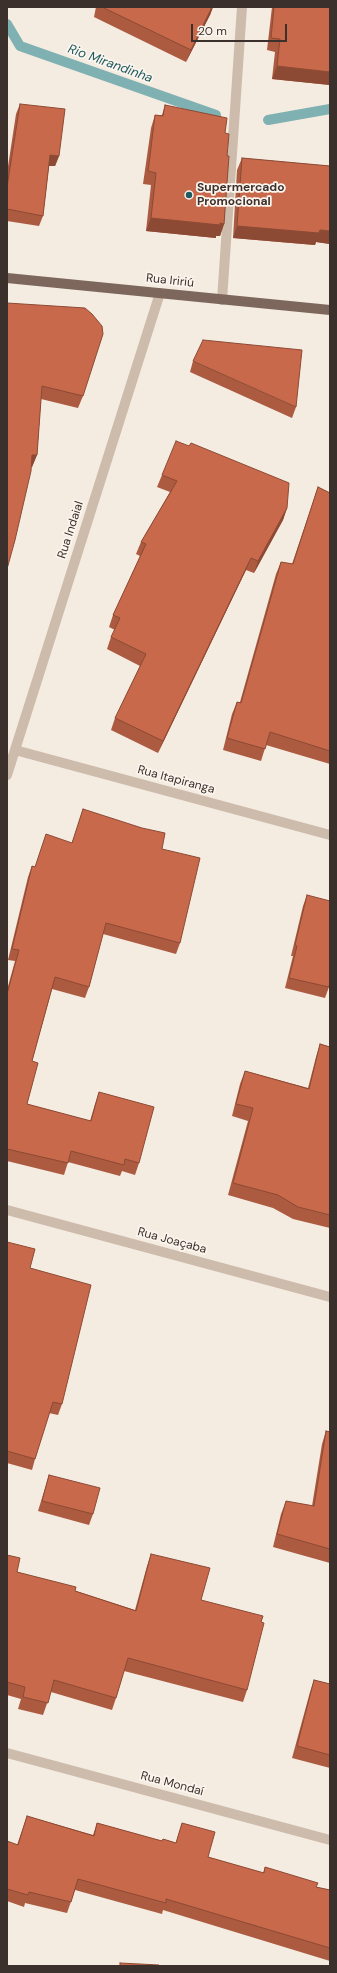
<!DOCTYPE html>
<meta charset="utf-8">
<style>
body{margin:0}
#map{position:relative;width:337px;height:1973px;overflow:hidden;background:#f4ebe1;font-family:"DM Sans",sans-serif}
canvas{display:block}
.frame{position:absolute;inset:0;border:8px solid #3b302b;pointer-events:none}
.scale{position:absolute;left:191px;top:24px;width:96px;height:18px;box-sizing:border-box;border:2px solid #3b302b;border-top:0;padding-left:5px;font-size:12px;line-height:14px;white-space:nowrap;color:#3b302b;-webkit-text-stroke:3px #fbf5ee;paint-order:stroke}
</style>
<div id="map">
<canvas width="337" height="1973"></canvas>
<div class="frame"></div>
<div class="scale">20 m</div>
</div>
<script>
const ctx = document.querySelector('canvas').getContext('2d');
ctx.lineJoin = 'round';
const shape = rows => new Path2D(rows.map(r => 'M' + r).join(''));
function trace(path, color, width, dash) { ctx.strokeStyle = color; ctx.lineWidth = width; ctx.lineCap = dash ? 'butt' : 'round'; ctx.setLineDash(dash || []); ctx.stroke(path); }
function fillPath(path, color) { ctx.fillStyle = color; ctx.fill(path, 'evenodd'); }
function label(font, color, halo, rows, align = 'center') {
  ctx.font = font + ' "DM Sans",sans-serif'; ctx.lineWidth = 3.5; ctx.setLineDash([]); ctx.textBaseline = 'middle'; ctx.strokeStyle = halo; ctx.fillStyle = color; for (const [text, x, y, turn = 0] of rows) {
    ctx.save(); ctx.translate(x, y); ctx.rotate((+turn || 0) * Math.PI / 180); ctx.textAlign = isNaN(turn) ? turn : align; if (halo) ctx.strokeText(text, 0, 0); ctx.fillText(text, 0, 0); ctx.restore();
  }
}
trace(shape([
 [7,24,20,46,216,115],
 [268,120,330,109]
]), '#7fb0b2', 10);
trace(shape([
 [222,300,242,7],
 [15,750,330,835],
 [7,775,160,293],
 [7,1210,330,1297],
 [7,1753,330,1840]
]), '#cdbbac', 10);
trace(shape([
 [7,278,330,310]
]), '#7d675c', 10);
fillPath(shape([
 [96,7,213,7,210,15,186,62,94,17],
 [272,7,330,7,330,85,272,79,275,52,267,50],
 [20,104,59,156,55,166,49,166,43,216,39,226,7,221,7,173,16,114],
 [165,105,225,133,227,156,224,224,220,236,216,236,216,238,146,231,151,185,143,184,151,128,155,115,162,115],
 [242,158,330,166,330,244,316,242,315,245,233,238,237,170],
 [7,303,83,396,78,408,41,399,37,455,32,467,31,467],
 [193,361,296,407,292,418,190,372],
 [162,475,287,508,283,520,254,573,246,570,158,753,111,730,115,718,140,666,107,649,111,637,115,630,109,627,113,615,140,556,136,554,141,542,170,492,157,487],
 [318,487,330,493,330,764,266,745,261,761,223,750,232,714,237,702,240,702,276,574,281,562,292,564],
 [83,809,162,849,180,943,176,954,103,934,89,987,85,998,52,989,32,1061,27,1104,90,1121,95,1104,99,1092,139,1163,135,1175,122,1171,120,1176,68,1162,64,1175,7,1161,7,990,15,961,8,960,28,877,32,866,35,867,72,843],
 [307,895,329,987,325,998,285,988,293,956,291,956,303,906],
 [320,1044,330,1047,330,1228,293,1219,273,1208,228,1195,248,1121,232,1116,240,1084,245,1071,308,1088,316,1057],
 [7,1242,30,1268,62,1404,58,1415,49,1413,35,1459,32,1470,7,1463],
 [326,1431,330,1432,330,1563,273,1547,281,1514,286,1501,312,1506,322,1444],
 [49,1475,93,1514,89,1525,38,1511,46,1485],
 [151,1554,201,1600,247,1690,243,1702,124,1671,116,1698,112,1710,51,1692,43,1715,18,1709,21,1699,7,1695,7,1555,17,1572,135,1610,147,1566],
 [314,1680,330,1684,330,1768,292,1758,310,1692],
 [27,1816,93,1835,97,1823,162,1841,163,1839,176,1843,182,1823,208,1857,263,1873,265,1867,316,1887,330,1890,330,1961,163,1910,162,1914,75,1890,67,1913,25,1903,24,1907,7,1901,7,1841,17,1845]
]), '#ac5a40');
fillPath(shape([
 [212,7,213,7,210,15,186,62,191,50],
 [277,66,330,72,330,85,272,79],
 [50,155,59,156,55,166,46,166],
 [151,218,220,223,224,224,220,236,216,236,216,238,146,231],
 [237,226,320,230,330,231,330,244,316,242,315,245,233,238],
 [32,455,37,455,32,467,28,467],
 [287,508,283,520,254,573,258,561],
 [251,558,246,570,158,753,163,741]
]), '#8c4a34');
const building = shape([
 [102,7,212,7,191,50,102,7],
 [274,7,330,7,330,72,277,66,280,39,271,38,274,7],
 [20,104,65,109,59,156,50,155,43,216,7,209,7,187,20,104],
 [165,105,227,118,225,133,229,134,227,156,229,156,224,224,220,223,220,225,151,218,156,173,148,171,150,156,155,115,163,116,165,105],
 [242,158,330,166,330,231,320,230,319,233,237,226,242,158],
 [7,303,85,308,92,314,102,326,103,334,83,396,42,386,37,455,32,455,31,471,15,540,7,569,7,303],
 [203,340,302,350,296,407,193,361,203,340],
 [176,441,189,446,191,443,289,483,287,508,258,561,251,558,163,741,115,718,146,654,111,637,120,618,113,615,146,544,141,542,177,481,162,475,176,441],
 [318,487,330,493,330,751,270,732,265,749,227,738,237,702,241,703,281,562,293,564,318,487],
 [83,809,142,828,165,833,162,849,200,858,180,943,106,923,89,987,55,977,32,1061,38,1063,27,1104,91,1121,99,1092,154,1107,139,1163,125,1159,124,1165,71,1151,68,1163,7,1149,7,994,19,950,12,949,32,866,35,867,46,834,72,843,83,809],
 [307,895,330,901,330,981,329,987,289,978,297,946,295,945,307,895],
 [320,1044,330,1047,330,1215,298,1207,278,1195,233,1183,253,1108,236,1104,245,1071,309,1089,320,1044],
 [7,1242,35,1249,30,1268,91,1285,62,1404,53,1402,35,1459,7,1451,7,1242],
 [326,1431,330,1432,330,1549,277,1534,286,1501,314,1506,326,1431],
 [49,1475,100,1488,93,1514,42,1501,49,1475],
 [151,1554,210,1568,201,1600,263,1616,261,1622,264,1623,247,1690,128,1658,116,1698,54,1680,48,1703,23,1697,25,1687,7,1682,7,1555,20,1558,17,1572,76,1587,75,1591,136,1611,151,1554],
 [314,1680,330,1684,330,1755,297,1746,314,1680],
 [27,1816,94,1836,97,1823,162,1841,163,1839,176,1843,182,1823,215,1832,208,1857,264,1873,265,1867,318,1883,316,1887,330,1890,330,1948,166,1899,166,1903,78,1879,71,1902,29,1892,28,1895,7,1889,7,1841,18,1845,27,1816],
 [120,1963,159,1965,159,1966,120,1966,120,1963]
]);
fillPath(building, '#c8694b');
trace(building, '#8c4a34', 1);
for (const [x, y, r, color] of [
 [189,195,4,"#1f5a5e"]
]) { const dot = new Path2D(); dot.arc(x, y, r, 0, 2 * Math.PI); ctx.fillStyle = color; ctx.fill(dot); trace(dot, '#fbf5ee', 1.5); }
label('bold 12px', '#3b302b', '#fbf5ee', [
 ["Supermercado",197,188],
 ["Promocional",197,202]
], 'left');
label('12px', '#3b302b', '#fbf5ee', [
 ["Rua Iririú",170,281,6],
 ["Rua Indaial",71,530,-72],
 ["Rua Itapiranga",176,780,15],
 ["Rua Joaçaba",172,1241,15],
 ["Rua Mondaí",172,1784,15]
]);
label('italic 13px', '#1f5a5e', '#fbf5ee', [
 ["Rio Mirandinha",110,64,20]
]);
</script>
